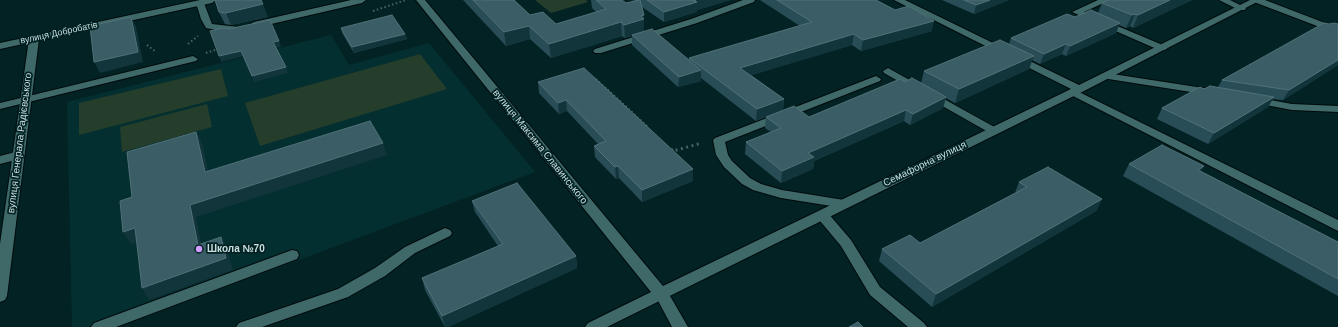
<!DOCTYPE html>
<meta charset="utf-8">
<style>
body{margin:0}
canvas{display:block;background:#022223}
</style>
<canvas width="1338" height="327"></canvas>
<script>
const ctx = document.querySelector('canvas').getContext('2d');
ctx.lineJoin = 'round';
function fillPath(path, color) { ctx.fillStyle = color; ctx.fill(path, 'evenodd'); }
const shape = rows => new Path2D(rows.map(r => 'M' + r).join(''));
function trace(path, color, width, dash) { ctx.strokeStyle = color; ctx.lineWidth = width; ctx.lineCap = dash ? 'butt' : 'round'; ctx.setLineDash(dash || []); ctx.stroke(path); }
function label(font, color, halo, rows, align = 'center') {
  ctx.font = font + ' Helvetica,sans-serif'; ctx.lineWidth = 3.5; ctx.setLineDash([]); ctx.textBaseline = 'middle'; ctx.strokeStyle = halo; ctx.fillStyle = color; for (const [text, x, y, turn = 0] of rows) {
    ctx.save(); ctx.translate(x, y); ctx.rotate((+turn || 0) * Math.PI / 180); ctx.textAlign = isNaN(turn) ? turn : align; if (halo) ctx.strokeText(text, 0, 0); ctx.fillText(text, 0, 0); ctx.restore();
  }
}
fillPath(shape([
 [331,35,349,65,429,43,535,172,119,327,72,327,67,102]
]), '#042f30');
fillPath(shape([
 [535,0,586,0,588,2,551,13],
 [420,54,447,89,260,146,245,103],
 [221,69,228,96,79,135,79,103],
 [207,104,212,127,122,152,120,127]
]), '#253d2b');
const service = shape([
 [200,0,204,3,212,24,239,27,241,29,239,31,231,33,206,28,201,19,196,3,200,0],
 [351,0,366,0,362,3,254,28,249,25,254,22,351,0],
 [743,0,755,0,754,2,697,23,601,53,595,53,593,51,595,49,691,19,743,0],
 [1098,0,1110,0,1084,12,1165,46,1167,48,1165,50,1159,50,1072,12,1098,0],
 [1219,0,1230,0,1246,8,1245,10,1239,10,1219,0],
 [1253,0,1265,0,1338,28,1338,34,1254,2,1253,0],
 [193,56,198,59,196,61,0,109,0,103,193,56],
 [888,68,998,129,1000,131,998,133,994,134,990,133,884,73,883,71,888,68],
 [1106,73,1210,89,1215,92,1210,95,1102,78,1101,76,1102,74,1106,73],
 [876,76,881,79,880,81,725,142,728,155,732,161,750,178,761,184,782,190,844,200,849,201,850,204,849,207,844,208,781,198,753,190,742,184,724,167,716,155,713,140,715,138,876,76],
 [1073,89,1338,220,1338,231,1069,94,1068,92,1069,90,1073,89],
 [1254,97,1292,104,1338,106,1338,112,1292,110,1250,102,1249,100,1254,97],
 [19,151,23,152,25,155,23,158,0,164,0,156,19,151],
 [822,211,827,212,851,240,880,287,924,323,927,327,908,327,870,295,841,246,815,215,817,212,822,211],
 [445,228,450,230,452,233,450,236,415,253,385,276,348,297,262,327,236,327,239,323,338,289,375,268,405,247,445,228],
 [292,250,297,251,299,255,297,259,116,327,91,327,94,323,292,250],
 [661,287,666,289,688,327,672,327,654,293,656,289,661,287]
]);
const minor = shape([
 [416,0,425,0,663,286,1071,89,894,0,905,0,1079,85,1250,0,1261,0,1084,91,607,327,585,327,588,323,651,292,416,0],
 [34,36,39,39,7,296,5,300,0,302,0,244,29,39,34,36]
]);
const tertiary = shape([
 [200,0,216,0,212,3,0,49,0,43,200,0]
]);
trace(service, '#000a0b', 2);
trace(minor, '#000a0b', 2);
trace(tertiary, '#000a0b', 2);
trace(shape([
 [373,11,406,0],
 [188,44,198,36],
 [147,45,156,52],
 [206,53,218,49],
 [596,79,647,126]
]), '#476364', 2, [1.5, 2.5]);
trace(shape([
 [671,149,673,151,702,143]
]), '#476364', 3, [2, 3.5]);
fillPath(service, '#3f6868');
fillPath(minor, '#3f6868');
fillPath(tertiary, '#3f6868');
fillPath(shape([
 [463,0,514,0,530,15,556,24,596,12,592,8,591,0,622,0,626,3,634,1,632,0,730,0,697,10,696,12,664,22,642,7,644,15,644,31,689,60,689,58,800,26,760,0,876,0,932,31,861,51,852,45,751,75,784,99,783,110,756,121,701,78,701,81,678,87,632,45,632,36,625,38,622,36,551,58,530,39,506,46],
 [942,0,1009,0,974,14],
 [1109,0,1192,0,1133,28,1130,26,1126,28,1119,25,1116,33,1066,56,1062,54,1040,64,1032,60,1029,69,955,103,946,98,943,108,910,125,904,121,814,161,813,169,781,183,745,154,746,142,771,132,765,128,766,117,809,117,905,82,921,83,924,71,1009,44,1011,38,1075,17,1098,13,1102,3],
 [219,12,268,17,231,25,225,24],
 [1329,24,1338,24,1338,65,1283,100,1273,99,1268,107,1208,144,1157,119,1162,108,1204,89,1218,87,1222,80],
 [341,28,405,34,407,39,354,53,342,33],
 [538,82,693,169,693,181,642,202,619,178,616,179,595,157,594,146,598,144,567,111,559,114,539,93],
 [1129,164,1204,166,1201,171,1338,242,1338,296,1123,176],
 [1019,182,1102,199,1096,211,932,307,879,261,882,249,920,243,1015,193],
 [472,201,576,256,577,268,448,327,445,327,425,290,422,278,498,246,475,212]
]), '#294d57');
fillPath(shape([
 [696,0,730,0,697,10,696,12,664,22,664,12],
 [990,0,1009,0,974,14,976,5],
 [1170,0,1192,0,1133,28,1138,15],
 [263,4,268,17,231,25,226,13],
 [1135,14,1130,26,1126,28,1132,15],
 [644,15,644,32,632,35,632,36,625,38,624,25],
 [131,17,136,27,143,62,100,73,94,62],
 [934,21,932,31,861,51,863,40],
 [621,22,622,36,551,58,549,44],
 [1120,23,1116,33,1066,56,1070,46],
 [529,26,530,39,506,46,504,32],
 [405,34,407,39,354,53,352,47],
 [854,34,852,45,739,79,740,68],
 [279,41,281,47,275,48,273,42],
 [1066,44,1062,54,1040,64,1044,54],
 [241,51,244,56,221,62,219,56],
 [1034,56,1029,69,955,103,959,89],
 [1338,60,1338,65,1283,100,1289,90],
 [286,67,288,73,254,82,252,76],
 [701,70,701,81,678,87,679,77],
 [946,97,943,108,910,125,913,114],
 [1274,97,1268,107,1208,144,1214,133],
 [784,99,783,110,756,121,757,109],
 [566,100,567,111,559,114,558,103],
 [906,110,904,121,814,161,813,169,781,183,782,171,808,153],
 [196,132,202,143,211,183,205,172],
 [383,143,387,155,196,217,204,257,198,245,190,205],
 [618,166,619,178,616,179,615,167],
 [1204,166,1197,178,1198,170],
 [693,169,693,181,642,202,642,190],
 [1102,199,1096,211,932,307,936,294],
 [135,228,143,240,131,244,123,232],
 [221,237,227,249,233,270,149,300,142,288],
 [576,256,577,268,448,327,445,327,442,316]
]), '#12353c');
const building = shape([
 [215,0,261,0,263,4,226,13,219,12,215,0],
 [473,0,514,0,530,15,543,12,556,24,606,9,596,0,622,0,626,3,640,0,644,15,641,16,644,19,624,25,621,22,549,44,529,26,504,32,473,0],
 [647,0,696,0,694,1,697,2,664,12,647,0],
 [777,0,876,0,895,10,909,6,934,21,863,40,854,34,740,68,784,99,757,109,689,58,812,22,777,0],
 [964,0,990,0,976,5,964,0],
 [1109,0,1170,0,1138,15,1135,14,1132,15,1102,3,1109,0],
 [1091,10,1120,23,1070,46,1066,44,1044,54,1011,38,1067,14,1075,17,1091,10],
 [392,15,405,34,352,47,341,28,392,15],
 [131,17,138,52,94,62,90,26,131,17],
 [270,20,279,41,273,42,286,67,252,76,241,51,219,56,210,31,223,28,229,29,270,20],
 [1324,23,1329,24,1334,23,1338,24,1338,60,1289,90,1222,80,1324,23],
 [652,29,701,70,679,77,632,35,652,29],
 [1000,40,1034,56,959,89,924,71,1000,40],
 [584,68,693,169,642,190,618,166,615,167,594,146,606,141,566,100,558,103,538,82,584,68],
 [912,78,946,97,913,114,906,110,808,153,814,157,782,171,746,142,781,128,766,117,794,106,809,117,900,79,905,82,912,78],
 [1210,86,1274,97,1214,133,1162,108,1200,87,1204,89,1210,86],
 [370,121,383,143,190,205,198,245,221,237,226,258,142,288,135,228,123,232,120,201,132,197,127,152,196,132,205,172,370,121],
 [1162,145,1204,166,1198,170,1338,242,1338,279,1129,164,1162,145],
 [1048,167,1102,199,936,294,882,249,910,235,920,243,1027,187,1019,182,1048,167],
 [517,183,576,256,442,316,422,278,503,244,472,201,517,183],
 [858,322,863,327,849,327,858,322]
]);
fillPath(building, '#3a5d66');
trace(building, '#517178', 1);
for (const [x, y, r, color] of [
 [199,249,4,"#d19dfe"]
]) { const dot = new Path2D(); dot.arc(x, y, r, 0, 2 * Math.PI); ctx.fillStyle = color; ctx.fill(dot); trace(dot, '#022223', 1.5); }
label('9px', '#c9dede', '#022223', [
 ["вулиця Добробатів",59,33,-12]
]);
label('10px', '#c9dede', '#022223', [
 ["вулиця Генерала Радієвського",20,143,-83],
 ["вулиця Максима Славинського",540,147,51],
 ["Семафорна вулиця",925,164,-26]
]);
label('bold 10px', '#c9dede', '#022223', [
 ["Школа №70",207,249]
], 'left');
</script>
